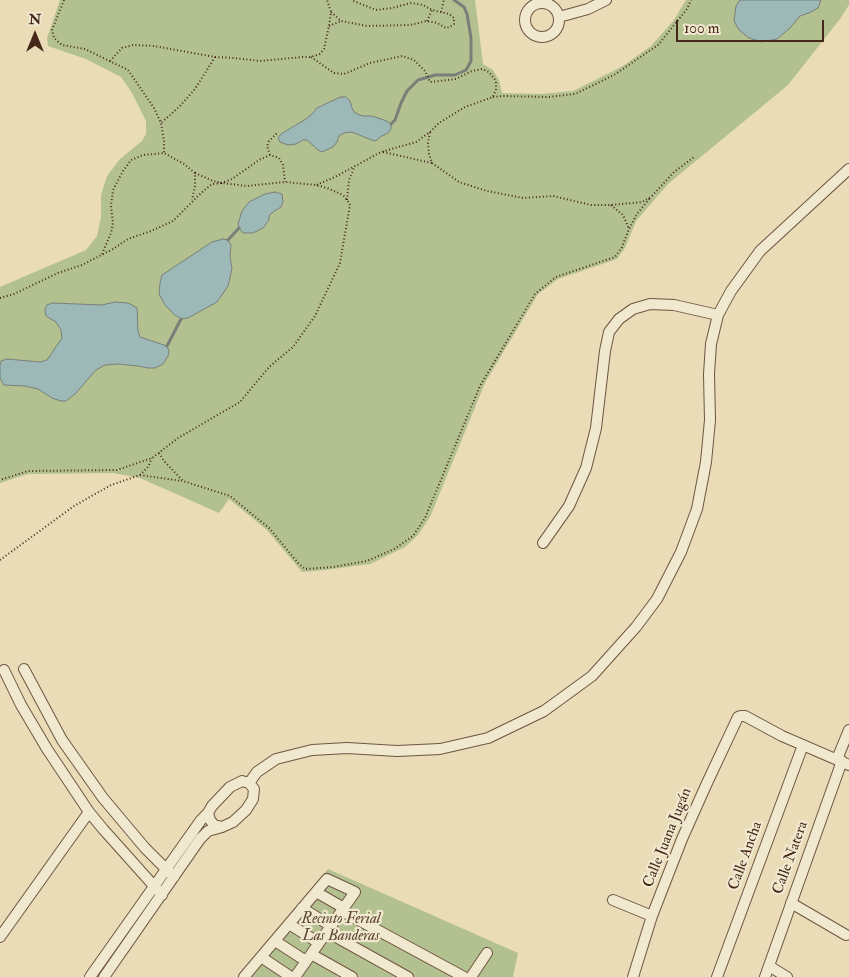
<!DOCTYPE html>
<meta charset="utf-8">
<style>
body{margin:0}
#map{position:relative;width:849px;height:977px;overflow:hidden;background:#e9dcb6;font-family:"IM FELL Double Pica",serif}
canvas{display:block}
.north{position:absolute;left:10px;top:10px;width:50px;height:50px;-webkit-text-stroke:4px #f1e8d0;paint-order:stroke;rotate:0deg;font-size:14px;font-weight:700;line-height:20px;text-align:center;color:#46281a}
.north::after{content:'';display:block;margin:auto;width:18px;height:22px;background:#46281a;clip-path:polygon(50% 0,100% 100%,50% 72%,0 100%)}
.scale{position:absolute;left:676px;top:20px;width:148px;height:22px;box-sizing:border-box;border:2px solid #46281a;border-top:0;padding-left:6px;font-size:15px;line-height:18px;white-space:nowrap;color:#46281a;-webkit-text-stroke:4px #f1e8d0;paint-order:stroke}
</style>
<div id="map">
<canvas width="849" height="977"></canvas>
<div class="north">N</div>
<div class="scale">100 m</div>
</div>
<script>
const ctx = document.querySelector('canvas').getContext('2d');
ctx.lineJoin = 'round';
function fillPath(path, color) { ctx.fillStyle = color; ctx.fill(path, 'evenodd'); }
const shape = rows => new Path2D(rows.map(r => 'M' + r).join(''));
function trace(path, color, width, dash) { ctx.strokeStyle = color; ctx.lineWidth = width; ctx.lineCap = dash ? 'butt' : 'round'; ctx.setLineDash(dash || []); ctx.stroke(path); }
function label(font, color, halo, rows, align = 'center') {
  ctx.font = font + ' "IM FELL Double Pica",serif'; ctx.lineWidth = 4.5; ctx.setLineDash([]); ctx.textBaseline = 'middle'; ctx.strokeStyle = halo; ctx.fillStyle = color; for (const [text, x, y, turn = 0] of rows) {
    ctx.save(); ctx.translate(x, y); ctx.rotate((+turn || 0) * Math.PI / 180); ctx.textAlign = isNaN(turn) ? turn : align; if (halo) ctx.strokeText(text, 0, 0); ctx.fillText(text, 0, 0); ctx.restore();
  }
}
fillPath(shape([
 [60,0,475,0,483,64,493,70,499,80,502,93,541,94,573,91,623,66,651,46,674,20,686,0,849,0,849,5,840,19,788,85,668,184,636,221,625,248,617,259,558,279,538,294,485,383,430,517,418,535,405,547,370,564,325,570,302,572,267,530,229,499,219,513,140,478,113,473,28,474,0,483,0,287,86,250,97,236,101,217,101,195,107,176,120,159,142,141,146,134,146,121,132,93,121,77,86,59,48,46,47,38],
 [328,869,518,953,513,977,237,977]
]), '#b3c190');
const water = shape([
 [740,0,821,0,818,8,809,13,800,16,790,28,777,39,762,42,749,38,739,30,734,21,736,6,740,0],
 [341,97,346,97,350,101,352,108,355,113,363,116,372,116,387,121,391,124,391,129,388,133,380,137,377,140,374,141,352,132,344,133,339,136,337,142,333,147,322,152,318,150,307,140,303,140,296,144,288,145,280,142,278,138,281,134,306,119,312,114,317,108,336,99,341,97],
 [275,192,282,194,283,202,281,207,273,212,269,216,269,220,263,228,253,233,243,233,239,228,238,224,242,211,249,202,265,194,275,192],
 [223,239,228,240,231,245,230,256,232,269,228,286,217,302,188,318,181,319,175,315,165,305,159,294,160,283,162,275,212,242,223,239],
 [115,302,128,303,137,308,138,331,140,337,167,346,169,351,168,356,163,364,155,368,148,368,138,366,118,364,105,365,96,370,75,394,66,401,61,401,52,398,38,389,25,386,4,385,0,378,0,365,1,361,7,359,40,362,47,360,62,338,61,330,56,322,46,316,45,309,47,305,52,303,102,305,115,302]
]);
fillPath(water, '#9cb9b8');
trace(water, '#7a7f79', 1);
trace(shape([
 [391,124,395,120,401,103,407,91,418,80,435,75,455,75,466,70,471,61,471,38,467,14,464,7,454,0],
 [228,240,239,228],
 [167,346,181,319]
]), '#7a7f79', 3);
const minor = shape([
 '525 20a17 17 0 1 1 34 0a17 17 0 1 1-34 0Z',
 [559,17,588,9,606,0],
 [543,543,569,506,586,468,596,428,605,351,609,332,619,319,633,309,650,304,674,305,718,315],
 [24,669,62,740,103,798,145,848,174,877],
 [4,670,21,705,47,749,89,812,103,829,162,895],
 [837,759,849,730],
 [249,783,257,772,276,759,312,750,347,748,397,751,440,749,488,738,544,711,592,676,636,627,657,599,681,552,697,509,706,462,710,420,709,374,711,344,718,315,731,291,760,251,849,169],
 [316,892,344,908],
 [613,900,652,916],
 [791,903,846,935],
 [302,908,331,926],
 [342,911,464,977],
 [289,924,319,943],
 [327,932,408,977],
 [0,937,89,812],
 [275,941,306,961],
 [311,954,352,977],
 [261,957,291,977],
 [769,966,787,977],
 [90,977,201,820,208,813],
 [104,977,200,839,208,831,222,827,233,822,246,810,253,799,254,789,249,783,242,781,230,787,212,806,208,813,210,820,214,825,222,827],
 [244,977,327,879,355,892,295,977],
 [471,977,487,953],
 [633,977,652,916,682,839,707,783,738,717,741,716,745,716,782,736,849,765],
 [717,977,803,745],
 [765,977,842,761]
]);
trace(minor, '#6f5541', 12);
trace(shape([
 [64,0,52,30,54,38,62,45,85,49,128,70,154,108,161,123,164,141,164,153],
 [331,12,341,21,367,26,410,25,427,21,437,23,446,28,450,27,454,24,454,18,449,14,432,10,423,5,411,3,392,8,376,10,351,0],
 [441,12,444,0],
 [427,21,432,10],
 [329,26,341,21],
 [215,57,234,58,260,61,303,57,311,57,320,54,324,49,329,26,331,12,327,0],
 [311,57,334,73,344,74,370,63,402,56,414,60,425,71,430,82,456,79,472,71,482,69,489,72,496,81,496,89,493,97,465,107,439,123,430,132,416,142,381,152,335,177,316,185],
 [110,61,122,48,133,45,154,46,215,57,195,89,180,106,161,123],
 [493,97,504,96,548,97,575,94,614,75,658,45,687,9,691,0],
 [383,152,432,163,429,154,428,143,430,132],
 [270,155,267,146,269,141,277,133],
 [432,163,459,182,487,191,523,198,553,196,591,205,611,205,642,202,651,197,674,172,694,157],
 [195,173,213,181,222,183,232,179,259,160,270,155,279,158,283,165,285,182],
 [347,200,349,180,354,168],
 [611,205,623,215,629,229,637,214,650,198],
 [102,254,111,233,113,223,111,206,113,190,123,171,131,160,143,155,164,153,184,164,195,173,195,186,192,200],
 [0,298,14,294,58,273,82,265,113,249,128,239,151,231,173,221,200,194,212,184,222,183,247,186,285,182,316,185,327,188,343,195,347,200,350,205,340,263,315,316,293,347,269,367,240,402,178,438,152,458,117,470,28,471,0,480],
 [159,453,164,461,183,481,230,496,269,528,299,564,305,569,333,567,367,561,394,549,413,536,425,518,480,386,535,294,556,277,615,257,622,247,629,229],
 [140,475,182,481],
 [0,560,74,506,111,485,140,475,148,467,152,458]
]), '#46281a', 2, [1, 2.5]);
trace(minor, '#f1e8d0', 10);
label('15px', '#46281a', '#f1e8d0', [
 ["Calle Juana Jugán",668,838,-68],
 ["Calle Ancha",746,856,-70],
 ["Calle Natera",791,858,-70]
]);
label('italic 15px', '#5c4732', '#f1e8d0', [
 ["Recinto Ferial",341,920],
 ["Las Banderas",341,937]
]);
</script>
